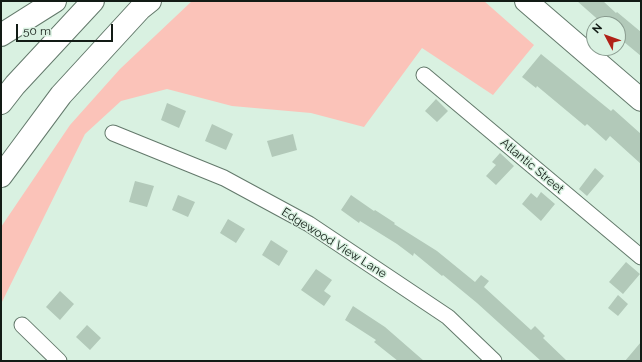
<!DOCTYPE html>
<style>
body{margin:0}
#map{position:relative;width:642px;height:362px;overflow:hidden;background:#d9f1e1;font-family:Raleway,sans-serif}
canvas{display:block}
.frame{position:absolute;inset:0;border:2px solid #121b15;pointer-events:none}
.north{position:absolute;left:586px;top:16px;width:40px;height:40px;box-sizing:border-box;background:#d9f1e1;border:1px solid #899b8f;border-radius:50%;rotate:311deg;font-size:11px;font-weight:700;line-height:16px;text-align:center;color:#121b15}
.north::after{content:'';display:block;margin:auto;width:14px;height:18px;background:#b02117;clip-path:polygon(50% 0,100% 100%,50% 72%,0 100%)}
.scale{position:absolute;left:16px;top:24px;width:97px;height:18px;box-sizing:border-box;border:2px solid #121b15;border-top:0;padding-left:5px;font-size:12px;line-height:14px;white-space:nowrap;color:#121b15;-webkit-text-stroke:3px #d9f1e1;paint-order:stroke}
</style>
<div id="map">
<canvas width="642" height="362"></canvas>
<div class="frame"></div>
<div class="north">N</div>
<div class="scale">50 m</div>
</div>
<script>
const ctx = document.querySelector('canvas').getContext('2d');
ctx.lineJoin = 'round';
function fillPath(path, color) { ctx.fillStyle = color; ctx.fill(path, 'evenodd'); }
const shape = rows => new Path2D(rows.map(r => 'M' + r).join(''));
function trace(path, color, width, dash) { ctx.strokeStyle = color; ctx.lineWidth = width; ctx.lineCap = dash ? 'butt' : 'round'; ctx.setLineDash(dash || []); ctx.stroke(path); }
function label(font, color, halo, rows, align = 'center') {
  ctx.font = font + ' Raleway,sans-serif'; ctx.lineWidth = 3; ctx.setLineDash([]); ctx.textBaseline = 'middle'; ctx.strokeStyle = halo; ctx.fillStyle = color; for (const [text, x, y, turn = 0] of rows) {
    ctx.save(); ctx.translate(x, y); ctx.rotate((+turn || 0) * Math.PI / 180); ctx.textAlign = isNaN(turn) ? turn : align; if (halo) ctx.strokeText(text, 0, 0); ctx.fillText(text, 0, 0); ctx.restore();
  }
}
fillPath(shape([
 [192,1,484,1,534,45,493,95,422,48,364,127,311,113,232,106,167,89,121,101,85,134,1,304,1,227,70,125,120,69]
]), '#fbc3b9');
fillPath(shape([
 [577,1,603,1,616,13,617,12,641,32,641,56,618,37,618,24,603,24],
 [541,54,611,111,613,109,641,134,641,164,610,136,606,141,587,124,585,126,537,86,536,88,522,77],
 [436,99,448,111,437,122,425,111],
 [167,103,186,111,179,128,161,120],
 [212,124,233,134,226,150,205,141],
 [293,134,297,150,272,157,267,141],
 [500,153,514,166,496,185,486,176,496,165,492,162],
 [595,168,604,176,587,196,579,189],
 [135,181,154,186,147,207,129,202],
 [541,192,555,204,541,221,522,204,531,193,537,198],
 [178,195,195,202,188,217,172,210],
 [351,195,374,211,375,210,395,223,394,224,437,251,475,282,481,275,489,281,484,287,531,330,535,326,545,336,543,338,567,361,541,361,477,303,443,275,442,276,414,253,413,256,397,244,360,221,359,223,341,210],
 [228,219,245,229,236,243,220,233],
 [271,240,288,251,279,266,262,255],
 [626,262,640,274,623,294,609,282],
 [316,269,332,280,324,291,331,296,324,306,301,290],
 [60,291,74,304,60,320,46,307],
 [618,295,628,304,618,316,608,308],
 [353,306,385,327,424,361,398,361,374,342,376,340,345,320],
 [87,325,101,338,90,350,76,337],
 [641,342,641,361,625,361]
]), '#b2c9b9');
const minor = shape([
 [424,75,641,257],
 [113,133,224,178,309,224,448,317,494,361],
 [22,325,59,361]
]);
const primary = shape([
 [526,1,641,100]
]);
const motorway = shape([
 [1,35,55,1],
 [1,103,15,85,93,1],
 [1,176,61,95,140,9,150,1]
]);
trace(minor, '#63796b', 17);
trace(primary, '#63796b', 24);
trace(motorway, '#63796b', 24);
trace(minor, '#fff', 15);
trace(primary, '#fff', 22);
trace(motorway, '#fff', 22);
label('12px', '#121b15', '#d9f1e1', [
 ["Atlantic Street",532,166,40],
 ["Edgewood View Lane",334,243,32]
]);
</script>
